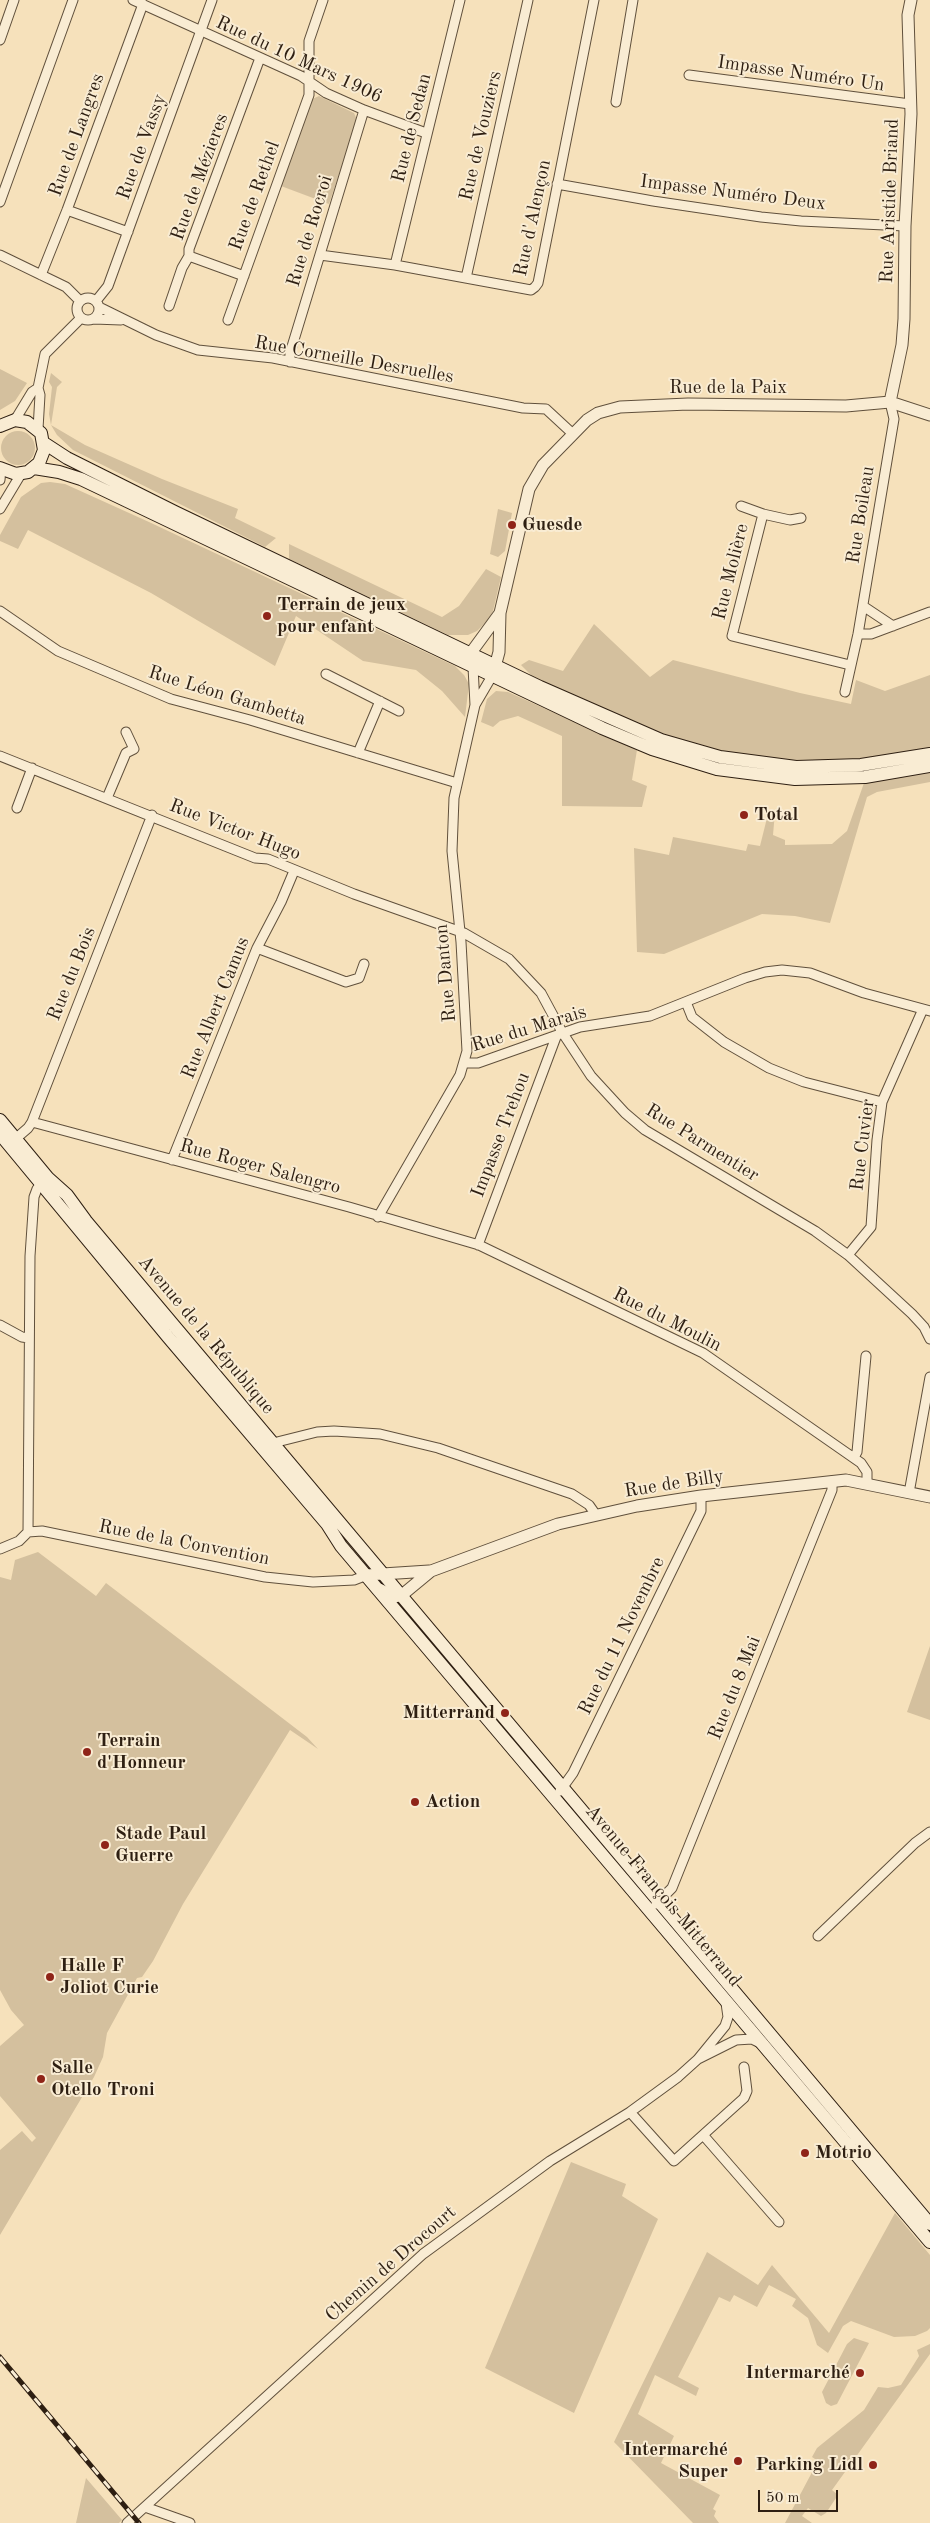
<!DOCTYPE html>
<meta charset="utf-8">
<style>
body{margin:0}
#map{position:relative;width:930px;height:2523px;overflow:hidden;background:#f6e1bb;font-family:"Old Standard TT",serif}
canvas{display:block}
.scale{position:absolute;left:758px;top:2490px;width:80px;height:22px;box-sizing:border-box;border:2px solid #2e1f12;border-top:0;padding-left:6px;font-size:15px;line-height:18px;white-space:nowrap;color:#2e1f12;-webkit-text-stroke:4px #f9ecd3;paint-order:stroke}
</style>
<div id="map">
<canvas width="930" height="2523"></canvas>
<div class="scale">50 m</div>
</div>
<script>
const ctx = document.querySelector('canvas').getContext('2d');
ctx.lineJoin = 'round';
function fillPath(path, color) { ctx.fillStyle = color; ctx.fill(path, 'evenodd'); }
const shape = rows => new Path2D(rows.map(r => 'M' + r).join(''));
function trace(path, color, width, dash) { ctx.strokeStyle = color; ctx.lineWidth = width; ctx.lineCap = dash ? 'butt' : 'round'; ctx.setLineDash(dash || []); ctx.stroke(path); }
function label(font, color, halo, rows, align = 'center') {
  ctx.font = font + ' "Old Standard TT",serif'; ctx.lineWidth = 4; ctx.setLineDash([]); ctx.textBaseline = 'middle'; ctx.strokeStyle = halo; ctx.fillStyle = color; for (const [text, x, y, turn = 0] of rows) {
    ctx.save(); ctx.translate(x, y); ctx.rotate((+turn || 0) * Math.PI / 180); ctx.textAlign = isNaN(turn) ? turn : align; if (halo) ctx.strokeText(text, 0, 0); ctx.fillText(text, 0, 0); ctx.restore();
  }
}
fillPath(shape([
 [319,96,354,113,357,120,329,204,281,186,310,100],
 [0,369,27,383,15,401,0,410],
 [51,373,62,382,57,387,51,425,85,445,162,479,238,509,235,518,276,538,265,547,73,450,57,435,51,425,49,414,52,387,49,382],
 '1 448a17 17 0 1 1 34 0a17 17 0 1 1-34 0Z',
 [50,482,65,484,149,522,455,666,464,675,469,684,465,717,442,691,416,670,363,661,296,616,275,666,151,593,28,530,18,549,0,541,0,535,21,497,41,483],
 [498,509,512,513,505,551,498,557,490,554],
 [289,544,442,617,459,606,486,569,501,577,493,611,489,619,477,631,468,635,448,635,289,559],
 [594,624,650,677,673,660,800,693,851,704,856,680,885,691,930,675,930,750,918,753,818,764,743,758,663,737,534,678,521,665,529,660,563,671],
 [496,691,508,692,637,750,632,780,647,786,642,807,562,806,562,736,518,716,500,721,493,727,481,722,487,699],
 [930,771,930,782,877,792,867,797,830,923,795,916,762,914,664,954,637,952,634,848,669,855,673,837,746,851,748,844,760,846,769,810,775,812,773,835,785,840,785,845,832,844,847,831,864,783],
 [38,1552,96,1596,106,1583,307,1737,318,1749,290,1730,183,1904,153,1961,142,1977,137,1978,107,2033,103,2057,94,2077,0,2235,0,2150,22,2131,32,2142,36,2138,0,2096,0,2046,24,2025,11,2010,0,1990,0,1577,11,1580,15,1560],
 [930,1646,930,1720,907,1712],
 [571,2162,626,2184,622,2196,658,2219,574,2413,485,2368],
 [895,2213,930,2255,930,2328,927,2331,915,2336,894,2337,851,2321,843,2326,828,2353,817,2345,808,2318,792,2306,796,2299,769,2285,757,2307,734,2295,730,2302,719,2297,678,2377,699,2388,696,2396,655,2375,638,2414,674,2436,661,2463,720,2495,713,2509,716,2511,714,2516,719,2523,693,2523,614,2442,707,2252,758,2285,772,2265,829,2333],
 [854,2338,869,2343,837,2404,831,2406,826,2403,822,2392,847,2344],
 [930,2344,930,2354,832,2490,838,2495,826,2513,821,2516,808,2508,802,2516,812,2523,785,2523,818,2461,812,2457,817,2448,864,2410,878,2387,888,2388,901,2385,919,2356,917,2350],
 [86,2478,122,2520,119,2523,76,2523]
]), '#d4c09e');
const minor = shape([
 [133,0,301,76,326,93,364,110,426,133],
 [0,40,14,0],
 [689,75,910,104],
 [616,102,633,0],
 [557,184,653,201,761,217,801,221,905,226],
 [0,202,73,0],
 [67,210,128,232],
 [0,255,66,287,80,301],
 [320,255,395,265,531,290,535,287,538,283,594,0],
 [189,256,244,276],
 [395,265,460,0],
 [41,275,67,210,143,4],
 [466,278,528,0],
 '77 309a11 11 0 1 1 22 0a11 11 0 1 1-22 0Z',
 [96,301,108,286,212,0],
 [169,306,182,268,189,256,189,249,260,58],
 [99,307,156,335,198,350,273,358,523,408,546,409,573,434],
 [94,319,121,320],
 [228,320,309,95,309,41,323,0],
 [290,362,290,353,364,110],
 [15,420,32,392,38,388],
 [38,429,40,395,38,388,45,354,81,318],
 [0,480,1,468],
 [741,506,763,514],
 [0,509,21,474],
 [801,518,790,520,763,514,732,636,850,665],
 [863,606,893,626],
 [0,611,58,651,171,699,250,720,457,783],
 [858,634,871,634,930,612],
 [326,674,399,711],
 [845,692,858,634,894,419,890,402],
 [475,705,492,676],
 [358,753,380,701],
 [0,756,255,858,268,859,354,894,464,933,509,959,541,993,562,1032,591,1076,625,1113,645,1130,815,1231,848,1255,912,1314,924,1327,930,1339],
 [107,798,126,753,134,749,126,732],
 [17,808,32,768],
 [257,948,346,982,359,978,364,964],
 [686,1002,692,1017,724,1042,769,1068,804,1082,882,1102],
 [465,1063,478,1063,580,1027,650,1016,745,978,765,972,782,970,810,973,864,993,930,1011],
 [32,1122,349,1207,479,1245,703,1353,861,1463,867,1472,867,1484],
 [13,1141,28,1128,32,1122,152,815],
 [172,1160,257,948,281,902,294,871],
 [378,1217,460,1075,467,1051,461,942,452,851,454,798,475,705,473,667],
 [478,1245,556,1037],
 [848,1255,871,1227,877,1140,882,1102,923,1009],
 [0,1325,22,1337,29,1338],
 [273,1443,317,1432,334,1431,380,1434,438,1448,572,1494,589,1505,596,1515],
 [854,1457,857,1452,866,1356],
 [909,1493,930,1377],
 [28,1532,30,1256,34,1197,37,1189,44,1181],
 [0,1549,19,1541,28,1532,42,1531,265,1577,313,1582,354,1580,367,1575],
 [560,1791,573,1773,701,1511,701,1496],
 [656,1904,672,1888,832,1490,832,1481],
 [818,1936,915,1843,930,1832],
 [698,2059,736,2040,752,2039,760,2043],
 [630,2112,674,2161,744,2098,747,2091,744,2067],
 [704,2136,779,2222],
 [145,2507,190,2523],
 [127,2523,423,2254,550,2161,630,2112,678,2077,698,2059,725,2026,728,2017,726,2003]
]);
const tertiary = shape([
 [890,402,902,345,904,319,905,226,911,114,908,15,911,0],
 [472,662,470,654,500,613],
 [493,674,499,652,500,613,529,489,543,465,587,420,598,413,620,407,688,404,846,406,890,402,930,415],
 [367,1575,429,1571],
 [379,1589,395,1597,402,1595,431,1571,558,1524,637,1506,701,1496,846,1480,930,1497]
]);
const secondary = shape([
 [0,426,15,420,27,422,41,433,44,450,39,463,28,472,16,474,0,468],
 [44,443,67,458,175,512,540,687,661,740,720,757,796,767,861,765,930,754],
 [34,468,59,472,81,479,602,728,652,749,717,769,795,779,865,777,930,766],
 [0,1120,48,1178,67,1195,86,1221,930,2224],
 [0,1134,168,1337,327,1524,341,1546,930,2242]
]);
trace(minor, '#60503c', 11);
trace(tertiary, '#60503c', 13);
trace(secondary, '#2e1f12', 14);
trace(minor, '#f9ecd3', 9);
trace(tertiary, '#f9ecd3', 11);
trace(secondary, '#f9ecd3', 12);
const rail = shape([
 [0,2357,139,2523]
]);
trace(rail, '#2e1f12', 5);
trace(rail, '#f9ecd3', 3, [9]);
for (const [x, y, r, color] of [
 [512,525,5,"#8f2418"],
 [267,616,5,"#8f2418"],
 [744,815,5,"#8f2418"],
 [505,1713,5,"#8f2418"],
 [87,1752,5,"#8f2418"],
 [415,1802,5,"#8f2418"],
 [105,1845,5,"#8f2418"],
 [50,1977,5,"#8f2418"],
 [41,2079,5,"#8f2418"],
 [805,2153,5,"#8f2418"],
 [860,2373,5,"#8f2418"],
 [738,2461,5,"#8f2418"],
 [873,2465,5,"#8f2418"]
]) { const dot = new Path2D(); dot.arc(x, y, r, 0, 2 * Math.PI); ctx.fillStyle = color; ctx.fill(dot); trace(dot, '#f9ecd3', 2); }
label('19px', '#2e1f12', '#f9ecd3', [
 ["Rue du 10 Mars 1906",299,60,25],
 ["Impasse Numéro Un",801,74,8],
 ["Rue de Sedan",412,128,-76],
 ["Rue de Langres",77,135,-70],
 ["Rue de Vouziers",481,136,-77],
 ["Rue de Vassy",142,147,-70],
 ["Rue de Mézieres",200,177,-70],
 ["Impasse Numéro Deux",733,193,7],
 ["Rue de Rethel",255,196,-70],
 ["Rue Aristide Briand",890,201,-88],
 ["Rue d'Alençon",533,218,-78],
 ["Rue de Rocroi",310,231,-73],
 ["Rue Corneille Desruelles",354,360,10],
 ["Rue de la Paix",728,388],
 ["Rue Boileau",861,515,-81],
 ["Rue Molière",731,572,-76],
 ["Rue Léon Gambetta",227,696,17],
 ["Rue Victor Hugo",235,830,21],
 ["Rue Danton",446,973,-95],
 ["Rue du Bois",72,974,-68],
 ["Rue Albert Camus",216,1008,-68],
 ["Rue du Marais",529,1029,-17],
 ["Impasse Trehou",501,1135,-69],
 ["Rue Parmentier",702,1143,32],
 ["Rue Cuvier",863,1145,-83],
 ["Rue Roger Salengro",260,1167,15],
 ["Rue du Moulin",667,1320,27],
 ["Avenue de la République",206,1335,50],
 ["Rue de Billy",674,1484,-9],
 ["Rue de la Convention",184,1543,11],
 ["Rue du 11 Novembre",622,1636,-64],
 ["Rue du 8 Mai",735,1688,-68],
 ["Avenue François Mitterrand",663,1896,50],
 ["Chemin de Drocourt",391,2264,-41]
]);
label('bold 19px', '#2e1f12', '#f9ecd3', [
 ["Guesde",522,525],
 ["Terrain de jeux",277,605],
 ["pour enfant",277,627],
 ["Total",754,815],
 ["Mitterrand",495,1713,"right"],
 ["Terrain",97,1741],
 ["d'Honneur",97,1763],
 ["Action",425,1802],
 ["Stade Paul",115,1834],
 ["Guerre",115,1856],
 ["Halle F",60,1966],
 ["Joliot Curie",60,1988],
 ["Salle",51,2068],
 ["Otello Troni",51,2090],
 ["Motrio",815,2153],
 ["Intermarché",850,2373,"right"],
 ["Intermarché",728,2450,"right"],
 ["Super",728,2472,"right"],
 ["Parking Lidl",863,2465,"right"]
], 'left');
</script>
